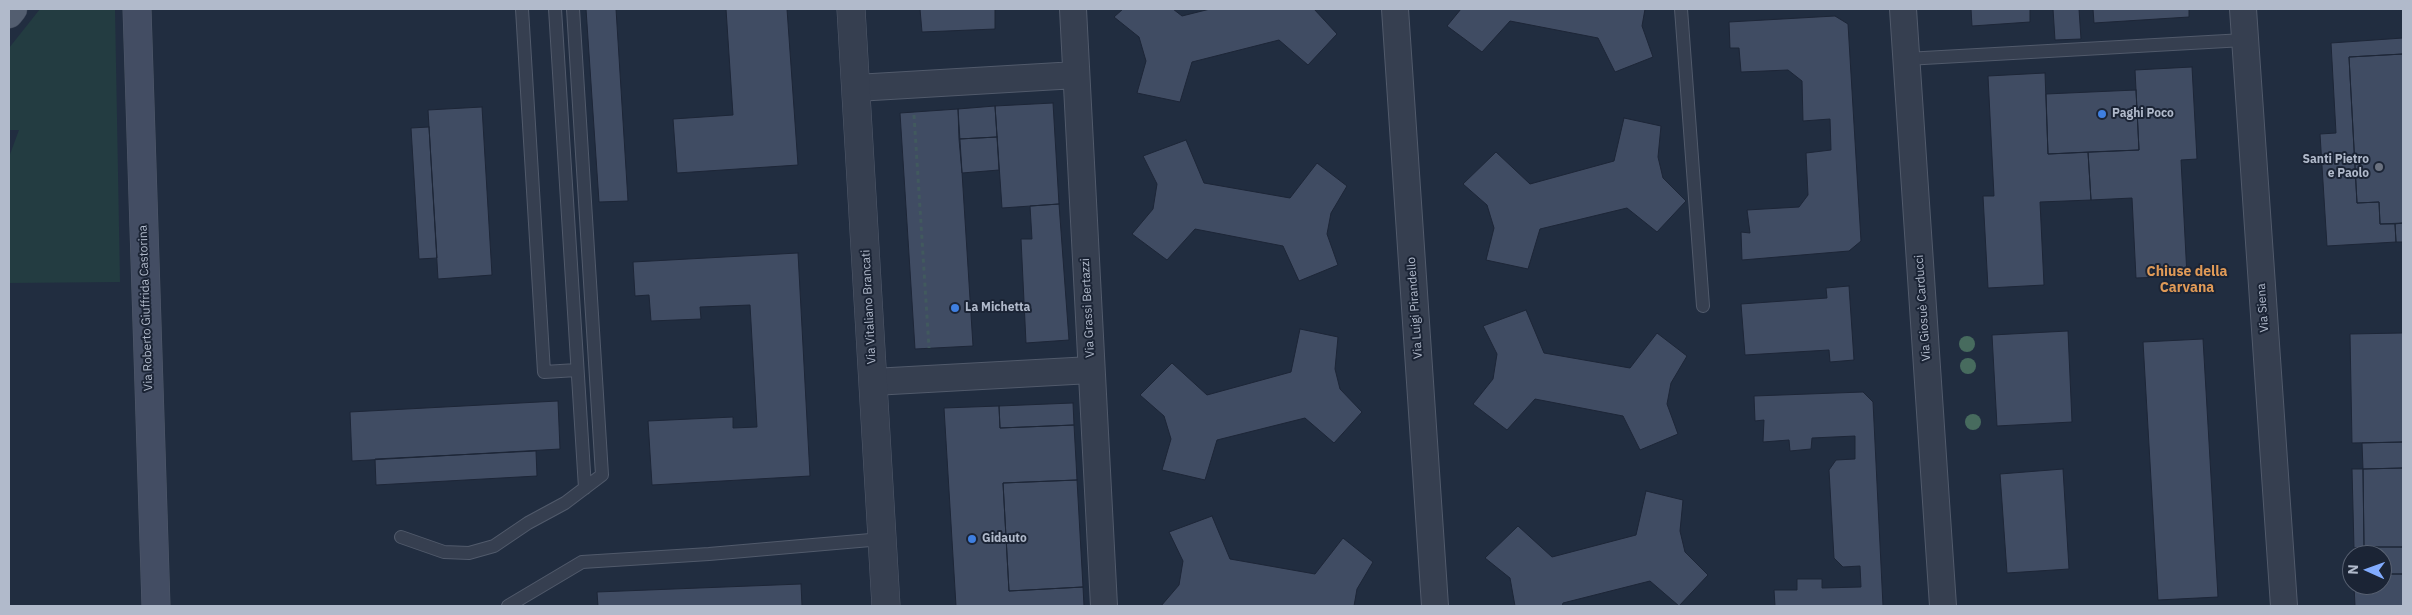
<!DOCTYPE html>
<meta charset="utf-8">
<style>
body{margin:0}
#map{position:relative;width:2412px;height:615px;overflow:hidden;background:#212d40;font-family:"IBM Plex Sans",sans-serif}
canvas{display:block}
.frame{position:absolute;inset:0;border:10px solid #b1bacb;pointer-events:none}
.north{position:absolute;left:2342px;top:545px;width:50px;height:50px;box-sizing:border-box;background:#1b2435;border:1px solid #576071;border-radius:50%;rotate:272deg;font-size:14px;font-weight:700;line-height:20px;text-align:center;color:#b1bacb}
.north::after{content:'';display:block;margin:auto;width:18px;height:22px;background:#82acff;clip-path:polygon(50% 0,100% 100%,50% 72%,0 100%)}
</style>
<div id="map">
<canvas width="2412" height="615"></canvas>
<div class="frame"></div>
<div class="north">N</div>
</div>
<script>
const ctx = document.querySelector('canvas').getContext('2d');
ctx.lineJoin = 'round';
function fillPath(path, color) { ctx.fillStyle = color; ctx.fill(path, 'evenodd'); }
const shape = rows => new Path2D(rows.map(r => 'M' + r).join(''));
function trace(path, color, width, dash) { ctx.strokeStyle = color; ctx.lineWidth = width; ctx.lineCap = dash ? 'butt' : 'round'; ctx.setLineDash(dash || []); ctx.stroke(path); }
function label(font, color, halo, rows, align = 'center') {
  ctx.font = font + ' "IBM Plex Sans",sans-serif'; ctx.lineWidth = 4; ctx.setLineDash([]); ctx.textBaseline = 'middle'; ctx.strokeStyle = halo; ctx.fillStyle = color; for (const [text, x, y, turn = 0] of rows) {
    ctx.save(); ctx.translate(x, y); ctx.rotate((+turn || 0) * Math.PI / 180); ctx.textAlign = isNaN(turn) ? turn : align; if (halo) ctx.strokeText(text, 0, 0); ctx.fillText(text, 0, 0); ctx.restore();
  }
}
fillPath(shape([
 [40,9,115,9,120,282,9,283,9,157,19,130,9,130,9,48]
]), '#233c41');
const building = shape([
 [586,9,616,9,628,201,599,202,586,9],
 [726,9,787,9,798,165,677,173,673,119,733,115,726,9],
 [920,9,995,9,995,29,922,32,920,9],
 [1123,9,1173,9,1182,16,1210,9,1314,9,1337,34,1308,65,1279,40,1192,62,1180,102,1137,93,1146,61,1139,37,1114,17,1123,9],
 [1461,9,1645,9,1642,26,1653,57,1615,72,1598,38,1510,21,1482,52,1447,26,1461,9],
 [1971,9,2030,9,2030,22,1972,26,1971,9],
 [2053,9,2079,9,2081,39,2055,40,2053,9],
 [2093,9,2189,9,2189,17,2094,23,2093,9],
 [1835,16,1848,24,1861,241,1849,251,1742,260,1741,232,1750,233,1747,210,1799,207,1808,195,1806,153,1831,150,1830,119,1803,121,1802,81,1788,70,1741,72,1739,48,1730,48,1729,22,1835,16],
 [2403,38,2403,54,2349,57,2357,203,2379,202,2380,224,2395,224,2396,242,2327,246,2320,134,2336,133,2331,43,2403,38],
 [2403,54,2403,223,2380,224,2379,202,2357,203,2349,57,2403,54],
 [2192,67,2197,159,2181,160,2187,276,2136,278,2132,198,2091,200,2088,152,2139,150,2135,70,2192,67],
 [2045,73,2048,154,2088,152,2091,200,2040,202,2044,285,1988,288,1983,196,1994,196,1988,76,2045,73],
 [2136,90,2139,150,2048,154,2046,94,2136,90],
 [1053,103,1059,204,1002,208,995,106,1053,103],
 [995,106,997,137,959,139,958,109,995,106],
 [482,107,492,275,438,279,428,110,482,107],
 [958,109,973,346,915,349,900,113,958,109],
 [1624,118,1661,126,1658,157,1663,178,1686,201,1657,232,1627,208,1540,229,1528,269,1486,260,1494,228,1487,205,1463,184,1496,152,1530,184,1614,161,1624,118],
 [429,127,437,258,419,259,411,128,429,127],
 [997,137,999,170,962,173,959,139,997,137],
 [1186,140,1204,183,1290,198,1317,163,1347,186,1331,213,1327,234,1338,265,1299,281,1283,246,1195,229,1167,260,1132,234,1153,209,1157,184,1143,156,1186,140],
 [1059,204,1069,340,1026,343,1021,239,1032,239,1030,206,1059,204],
 [2403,223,2403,242,2396,242,2395,224,2403,223],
 [798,253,810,476,652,485,648,421,733,417,733,428,757,427,750,305,700,307,701,319,651,321,649,295,635,296,633,262,798,253],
 [1849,286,1854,360,1830,362,1829,350,1745,355,1741,304,1827,298,1826,288,1849,286],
 [1526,310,1544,353,1630,368,1657,333,1687,356,1671,383,1667,404,1678,434,1640,450,1623,416,1535,399,1507,430,1473,404,1493,379,1497,354,1483,326,1526,310],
 [1300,329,1338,337,1335,369,1340,389,1362,412,1334,443,1305,418,1217,440,1205,480,1162,470,1171,439,1164,416,1140,395,1172,363,1207,395,1291,372,1300,329],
 [2068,331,2072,422,1997,426,1992,335,2068,331],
 [2403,333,2403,442,2352,443,2350,334,2403,333],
 [2203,339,2218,597,2158,600,2143,342,2203,339],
 [1863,392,1873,402,1883,606,1775,606,1774,590,1797,590,1797,579,1822,579,1822,588,1861,587,1860,566,1843,567,1834,558,1829,470,1836,460,1855,459,1855,436,1812,438,1811,449,1790,451,1789,440,1763,442,1764,420,1755,421,1754,396,1863,392],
 [558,401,560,449,352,461,350,412,558,401],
 [1073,403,1074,425,1000,428,999,406,1073,403],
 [999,406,1000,428,1074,425,1076,461,1077,480,1003,483,1009,591,1083,587,1084,606,956,606,944,408,999,406],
 [2403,442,2403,468,2363,469,2362,443,2403,442],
 [536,451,537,476,376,485,375,459,536,451],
 [2403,468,2403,547,2364,547,2363,469,2403,468],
 [2063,469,2069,569,2007,573,2000,474,2063,469],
 [2352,469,2363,469,2364,547,2354,548,2352,469],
 [1077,480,1083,587,1009,591,1003,483,1077,480],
 [1646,491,1683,500,1680,531,1685,552,1708,575,1679,606,1650,581,1563,603,1562,606,1515,606,1510,578,1485,558,1518,526,1552,557,1636,535,1646,491],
 [1212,516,1230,559,1315,574,1343,538,1373,562,1357,589,1354,606,1161,606,1179,585,1183,561,1169,532,1212,516],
 [2364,547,2403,547,2403,574,2382,574,2382,555,2364,555,2364,547],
 [2382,574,2403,574,2403,606,2355,606,2354,585,2382,585,2382,574],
 [801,584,802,606,598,606,597,592,801,584]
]);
fillPath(building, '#404c63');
trace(building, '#1d2637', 1);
const service = shape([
 [522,9,544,372,577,370],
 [555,9,585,488],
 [1681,9,1703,306],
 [1906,59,2244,40],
 [401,537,444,552,469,553,494,546,528,523,565,503,602,475,573,9],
 [508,606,582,562,709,554,882,539]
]);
const minor = shape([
 [1073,9,1104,606],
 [1395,9,1435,606],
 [1903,9,1943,606],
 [2243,9,2284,606],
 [856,88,1076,75],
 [873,382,1091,370]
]);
const tertiary = shape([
 [851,9,886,606]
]);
const secondary = shape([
 [137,9,156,606]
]);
const primary = shape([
 [9,14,13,9]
]);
trace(service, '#515a6b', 14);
trace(minor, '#515a6b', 28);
trace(tertiary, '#515a6b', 29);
trace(secondary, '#515a6b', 29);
trace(primary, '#3f4859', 29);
trace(shape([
 [914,115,929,348]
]), '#41595e', 3, [4, 4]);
trace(service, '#363f50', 12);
trace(minor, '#363f50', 26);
trace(tertiary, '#363f50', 28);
trace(secondary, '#434d63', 28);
trace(primary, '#535e70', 28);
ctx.fillStyle = '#476b5e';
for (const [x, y] of [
 [1967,344],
 [1968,366],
 [1973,422]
]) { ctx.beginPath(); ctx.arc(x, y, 8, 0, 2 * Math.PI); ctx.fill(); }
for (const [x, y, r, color] of [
 [2102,114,5,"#3f7fe0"],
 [2379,167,5,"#6b7280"],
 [955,308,5,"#3f7fe0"],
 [972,539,5,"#3f7fe0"]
]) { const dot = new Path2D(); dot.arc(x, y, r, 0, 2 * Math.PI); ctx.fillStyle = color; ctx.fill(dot); trace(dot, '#1b2435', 2); }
label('bold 12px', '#b1bacb', '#1b2435', [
 ["Paghi Poco",2112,114],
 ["Santi Pietro",2369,160,"right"],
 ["e Paolo",2369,174,"right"],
 ["La Michetta",965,308],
 ["Gidauto",982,539]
], 'left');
label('12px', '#b1bacb', '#1b2435', [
 ["Via Vitaliano Brancati",869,307,-93],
 ["Via Roberto Giuffrida Castorina",146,308,-92],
 ["Via Grassi Bertazzi",1088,308,-93],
 ["Via Luigi Pirandello",1415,308,-94],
 ["Via Giosuè Carducci",1923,308,-94],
 ["Via Siena",2263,308,-94]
]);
label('bold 14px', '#e09a57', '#1b2435', [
 ["Chiuse della",2187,272],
 ["Carvana",2187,288]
]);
</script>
